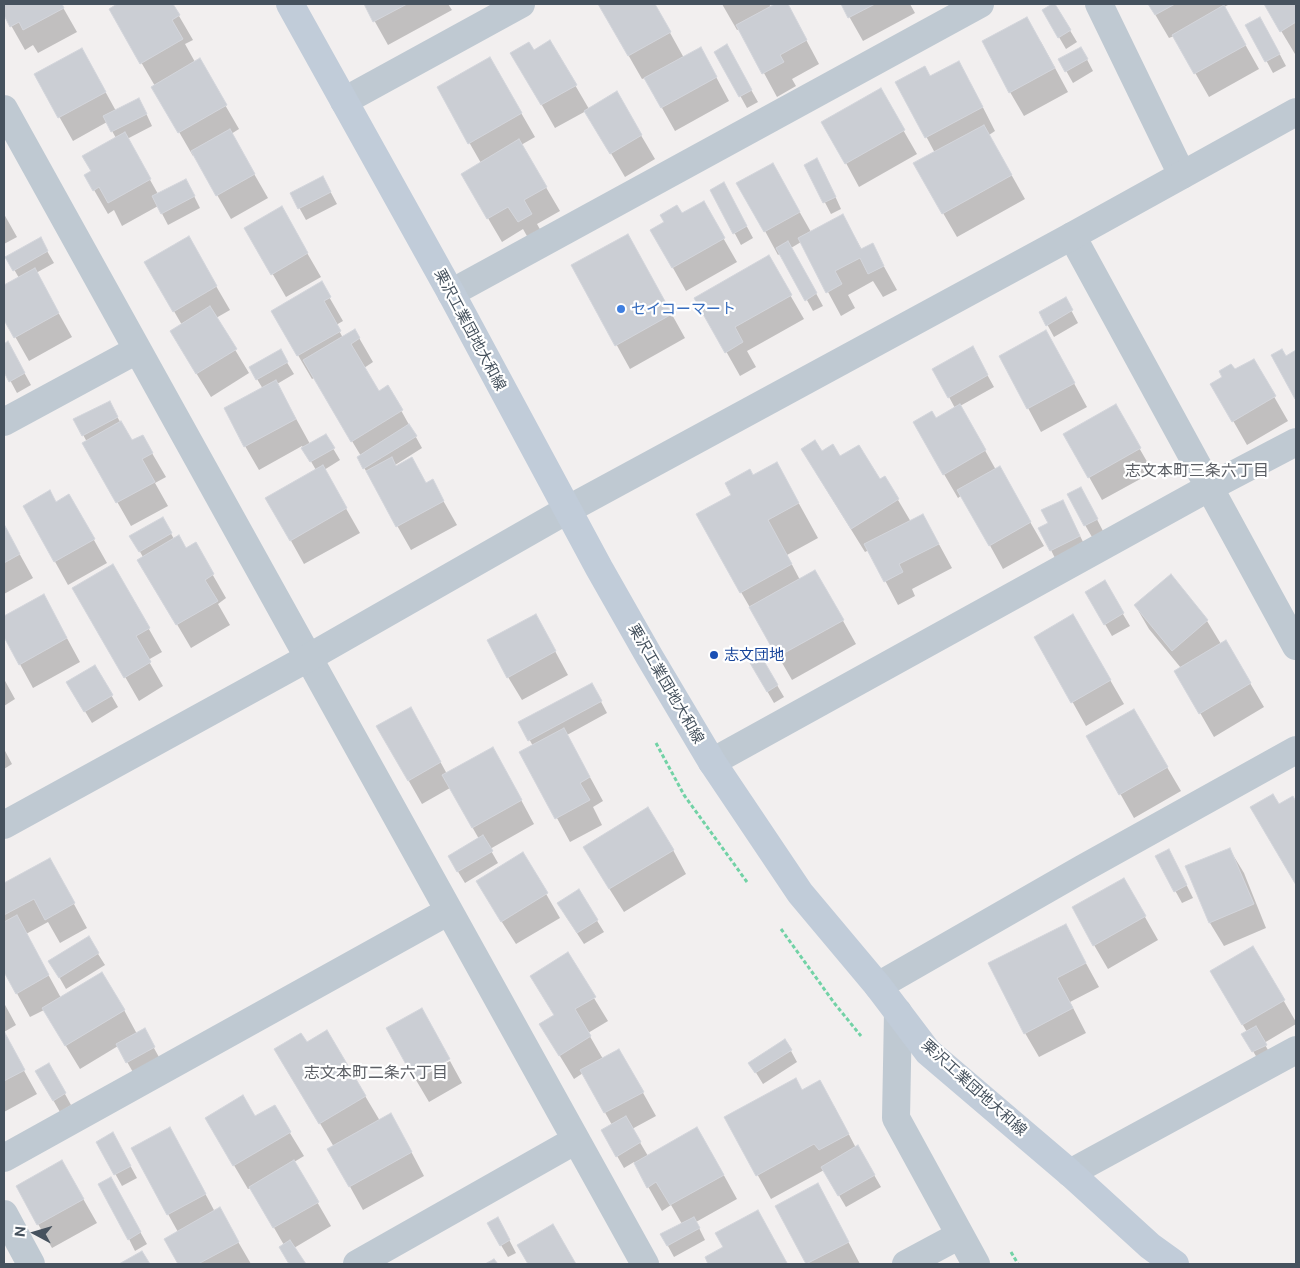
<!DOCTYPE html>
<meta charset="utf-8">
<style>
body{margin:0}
#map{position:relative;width:1300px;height:1268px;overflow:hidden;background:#f2efef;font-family:"Public Sans",sans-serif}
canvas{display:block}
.frame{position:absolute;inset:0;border:5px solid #46525e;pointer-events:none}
.north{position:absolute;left:10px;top:1208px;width:50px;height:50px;-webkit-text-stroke:4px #fff;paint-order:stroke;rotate:276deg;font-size:14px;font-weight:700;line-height:20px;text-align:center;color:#46525e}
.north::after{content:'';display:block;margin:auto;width:18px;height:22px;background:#46525e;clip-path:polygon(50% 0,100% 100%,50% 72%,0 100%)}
</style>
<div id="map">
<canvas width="1300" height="1268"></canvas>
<div class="frame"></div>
<div class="north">N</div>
</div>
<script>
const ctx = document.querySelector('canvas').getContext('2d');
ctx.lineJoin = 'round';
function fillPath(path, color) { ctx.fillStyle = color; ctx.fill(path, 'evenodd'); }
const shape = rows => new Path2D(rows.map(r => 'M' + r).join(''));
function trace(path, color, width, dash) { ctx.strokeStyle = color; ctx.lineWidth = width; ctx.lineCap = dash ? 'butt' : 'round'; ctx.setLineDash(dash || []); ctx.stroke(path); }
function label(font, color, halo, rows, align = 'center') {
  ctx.font = font + ' "Public Sans","Noto Sans JP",sans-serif'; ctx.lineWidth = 4.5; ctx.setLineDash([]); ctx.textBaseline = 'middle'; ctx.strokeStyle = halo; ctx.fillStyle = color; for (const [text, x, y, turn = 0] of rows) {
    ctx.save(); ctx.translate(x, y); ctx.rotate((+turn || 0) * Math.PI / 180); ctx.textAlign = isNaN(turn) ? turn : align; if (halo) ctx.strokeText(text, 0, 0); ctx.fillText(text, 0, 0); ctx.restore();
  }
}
fillPath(shape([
 [4,4,61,4,77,32,38,53,33,45,25,50,4,13],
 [120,4,172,4,193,40,185,44,195,62,199,60,239,129,231,134,268,198,231,219,194,155,193,156,153,87,155,86,110,9],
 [365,4,448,4,452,10,388,45],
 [599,4,654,4,684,58,714,73,729,101,675,131,645,78,642,79],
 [722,4,769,4,771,7,778,4,787,4,819,64,792,79,796,86,777,97,740,29,737,30],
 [842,4,910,4,915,13,863,41],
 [1054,4,1077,42,1066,49,1043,10],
 [1149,4,1230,4,1224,7,1259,69,1209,97,1174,36,1169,38],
 [1265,4,1296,4,1296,53,1295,54],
 [1247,25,1267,30,1286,66,1273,73],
 [550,42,589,109,616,93,655,159,625,177,586,111,555,128,512,53,533,51],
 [1041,42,1068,92,1024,116,1010,92],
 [726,46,758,102,747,108,716,52],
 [1081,48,1093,71,1073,83,1060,60],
 [490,59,535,137,521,145,560,211,537,224,545,238,532,245,523,229,502,242,462,174,481,163,438,88],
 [95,73,116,111,145,111,152,126,127,139,158,194,192,192,200,208,168,225,158,206,122,226,114,210,108,214,94,190,92,172,116,138,107,122,73,141,35,74],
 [930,77,972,86,995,131,989,135,1025,199,957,237,943,213,935,153,897,82],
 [880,90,917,154,859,187,846,163],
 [806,166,824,172,841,209,831,214],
 [786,188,811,232,843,216,862,250,872,245,897,290,883,297,873,281,848,295,855,308,841,316,801,242,791,248,823,306,813,311,781,253,778,255,765,231],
 [329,189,337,204,306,220,291,193],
 [712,191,730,195,753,238,741,245],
 [703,203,737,262,686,291,652,231],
 [281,208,321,277,286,297,246,228],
 [4,214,17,237,4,244],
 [188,238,230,310,216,318,249,373,211,397,185,355,182,325,146,263],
 [40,239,54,263,36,273,72,337,29,361,4,317,4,287,19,278,7,257],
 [768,257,804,319,747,351,756,367,740,376,696,298],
 [641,259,685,338,630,369,573,266],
 [321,283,343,321,336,325,343,338,355,331,373,362,364,368,379,393,388,387,422,448,392,467,426,484,432,481,457,525,411,550,358,457,361,456,314,378,312,379,272,311],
 [1065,299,1078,323,1054,337,1041,313],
 [8,343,31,385,17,393,4,369,4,345],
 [280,351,294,374,277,384,310,444,325,435,340,460,324,470,360,533,304,564,267,498,316,470,302,446,259,470,245,446,263,389,257,379],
 [1059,356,1087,407,1041,432,1028,408],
 [979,360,994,387,960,406,996,470,999,468,1044,546,1003,569,962,495,958,498,914,423,936,420,955,408,949,397],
 [1253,360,1288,421,1247,445,1212,384],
 [109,403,132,442,142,436,166,477,155,483,168,506,131,526,84,444,87,442,75,420],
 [1115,406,1153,472,1102,500,1065,434],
 [821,453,879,481,885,478,911,522,923,515,952,568,912,589,915,596,898,605,869,550,865,552,816,473],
 [777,464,818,538,787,555,800,580,815,571,856,644,792,680,741,592,732,495,753,477],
 [69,496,107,563,68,585,24,506,56,503],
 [1087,500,1103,531,1092,537,1085,525],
 [1063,501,1086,548,1057,562,1051,550,1050,524],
 [163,519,174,539,186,550,195,544,226,598,218,604,230,625,191,648,139,560,143,557,131,536],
 [4,526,33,578,4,594],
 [113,566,162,652,148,660,163,686,139,701,74,588],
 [1171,576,1207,621,1221,644,1226,642,1264,707,1214,737,1176,671,1181,668,1149,629,1135,605],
 [1104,582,1130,626,1112,636,1086,592],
 [44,596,80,662,33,688,4,635,4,618],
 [1073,616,1124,704,1086,726,1036,637],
 [549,640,568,675,522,700,508,677],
 [761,658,784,697,774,703,751,663],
 [95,667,118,707,92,723,68,683],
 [4,679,15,699,4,706],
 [598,696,607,713,567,735,603,801,593,807,602,825,570,842,521,752,533,746,520,723],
 [1134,711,1181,791,1134,818,1088,737],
 [378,727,424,732,447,774,506,772,534,824,490,849,498,863,465,883,449,857,479,839,450,788,422,804],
 [4,749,12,764,4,769],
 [1292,798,1296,805,1296,883,1252,807,1279,806],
 [673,850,686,874,624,912,598,871],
 [1230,850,1244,873,1266,928,1224,946,1210,923,1187,867],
 [523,854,560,918,516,944,491,905],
 [1156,856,1175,862,1193,898,1182,903],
 [50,860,87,928,60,943,48,922,26,934,61,998,124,1010,137,1034,144,1030,160,1059,134,1074,118,1046,80,1069,44,1010,30,1017,4,970,4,885],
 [1124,880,1158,940,1108,969,1094,945],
 [578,890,604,932,584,944,565,915],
 [1065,925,1099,987,1070,1002,1086,1033,1039,1057,1025,1033],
 [88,938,105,965,66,989,50,961],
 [1253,948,1296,1022,1296,1024,1264,1043,1272,1057,1260,1063,1243,1034,1247,1032,1212,972],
 [567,954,608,1021,588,1033,603,1059,619,1050,656,1116,632,1129,648,1156,711,1152,737,1199,696,1222,705,1240,674,1257,662,1235,682,1224,671,1205,662,1211,634,1162,624,1168,602,1130,612,1125,583,1073,574,1079,555,1048,555,1015],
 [4,1003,16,1025,4,1032],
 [327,1032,380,1121,404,1138,424,1176,363,1210,329,1149,334,1147,276,1049,307,1044],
 [4,1035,37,1094,4,1112],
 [791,1051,797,1062,763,1084,750,1063],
 [450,1061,462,1083,429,1102,416,1080],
 [49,1065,71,1105,60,1112,37,1072],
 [802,1092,834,1106,856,1148,858,1147,881,1187,846,1207,824,1170,771,1199,726,1118],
 [274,1107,304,1156,294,1162,331,1226,294,1248,304,1264,290,1264,281,1248,284,1245,251,1188,248,1189,206,1118,254,1118],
 [113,1134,137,1178,122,1186,98,1143],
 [183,1152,215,1212,233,1233,251,1264,179,1264,165,1239,178,1232,168,1214],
 [62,1162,97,1223,52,1248,38,1224],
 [110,1178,147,1244,135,1251,129,1239],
 [777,1206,831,1209,860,1264,808,1264],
 [757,1211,787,1264,710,1264,706,1258,725,1248],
 [488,1223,504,1230,516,1253,508,1257]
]), '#0003');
const building = shape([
 [4,4,62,4,64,8,23,30,19,22,10,27,4,15,4,4],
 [117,4,173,4,180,15,172,20,183,39,140,64,109,9,117,4],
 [364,4,407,4,373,22,364,4],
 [598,4,655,4,671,32,628,56,598,4],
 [775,4,788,4,807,40,780,55,784,62,762,74,736,25,775,4],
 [841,4,875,4,848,18,841,4],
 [1052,4,1055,4,1071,30,1058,38,1042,10,1052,4],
 [1148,4,1175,4,1155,15,1148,4],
 [1264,4,1296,4,1296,22,1280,32,1264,4],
 [1224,5,1246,45,1194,74,1172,35,1224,5],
 [1027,17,1055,68,1009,93,982,41,1027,17],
 [1260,17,1280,54,1265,62,1245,25,1260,17],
 [550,40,577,85,541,105,510,53,529,42,534,50,550,40],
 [727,44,752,90,739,97,714,52,727,44],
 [701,47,717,77,661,108,644,78,701,47],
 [1081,47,1088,59,1065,72,1058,59,1081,47],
 [82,48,106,92,58,118,34,74,82,48],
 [490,57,522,113,468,144,437,87,490,57],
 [200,58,227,105,178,133,151,87,200,58],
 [959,61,983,107,925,138,895,82,925,66,930,76,959,61],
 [881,88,905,130,845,164,821,122,881,88],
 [617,91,642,135,610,154,584,111,617,91],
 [139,98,147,114,111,132,103,116,139,98],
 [984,125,1012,175,942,214,913,163,984,125],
 [230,129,255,174,216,196,191,151,230,129],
 [125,132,151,179,108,203,99,187,93,191,84,175,91,171,82,156,125,132],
 [519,139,547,187,524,200,532,214,518,222,508,207,487,219,461,174,519,139],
 [817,158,836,197,823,203,804,165,817,158],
 [773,163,800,212,764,232,736,183,773,163],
 [323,176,331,192,298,209,290,193,323,176],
 [186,179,195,196,161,214,152,196,186,179],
 [724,182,747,226,733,234,710,190,724,182],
 [704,201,725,238,672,268,650,230,664,222,660,215,677,205,682,213,704,201],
 [282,206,308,253,271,275,244,228,282,206],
 [843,214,861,249,873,243,884,266,868,274,860,258,835,271,842,284,826,293,798,238,843,214],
 [628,234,672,314,615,346,571,265,628,234],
 [189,236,217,286,173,312,144,262,189,236],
 [41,237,48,251,13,271,5,257,41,237],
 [788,241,817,293,805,301,776,248,788,241],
 [769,255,792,295,735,327,743,342,725,353,694,298,769,255],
 [35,268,59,313,14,338,4,320,4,285,35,268],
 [322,281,331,297,324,301,341,331,297,356,271,311,322,281],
 [1066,297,1073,310,1046,326,1039,312,1066,297],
 [210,306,237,349,196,374,170,331,210,306],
 [355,329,360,338,351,344,379,391,388,385,403,410,351,442,303,360,355,329],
 [1046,330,1075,383,1027,409,999,356,1046,330],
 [8,341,25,373,9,382,4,372,4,344,8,341],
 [973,346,988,375,948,398,932,369,973,346],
 [281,349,288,362,256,380,249,367,281,349],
 [1282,349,1286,356,1296,350,1296,398,1295,399,1271,355,1282,349],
 [1254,359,1276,396,1232,422,1210,384,1222,377,1219,371,1231,364,1235,369,1254,359],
 [276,380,296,419,244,447,224,408,276,380],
 [110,401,118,417,82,436,73,419,110,401],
 [960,404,986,450,943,475,913,422,932,411,936,418,960,404],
 [1116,404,1141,448,1088,478,1063,434,1116,404],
 [121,421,132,440,143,435,153,453,142,459,155,482,116,503,82,443,121,421],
 [409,424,417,436,363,469,357,457,409,424],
 [326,434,335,448,310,462,301,448,326,434],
 [815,440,822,451,833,444,840,456,859,445,880,479,885,476,899,499,851,529,801,449,815,440],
 [392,457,396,466,412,457,426,483,433,479,444,501,396,527,366,471,392,457],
 [777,462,799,503,768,520,792,564,740,593,696,514,731,495,725,483,750,469,753,475,777,462],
 [323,465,347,508,290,541,265,498,323,465],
 [1000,466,1031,522,989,546,957,490,1000,466],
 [1081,487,1098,519,1084,526,1067,494,1081,487],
 [50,490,56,502,69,494,95,539,54,562,23,506,50,490],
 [1063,500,1080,536,1050,551,1038,528,1048,523,1041,510,1063,500],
 [923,514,939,544,899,564,903,572,884,582,864,544,923,514],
 [163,517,172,533,139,552,129,536,163,517],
 [4,524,20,554,4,563,4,524],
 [179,535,186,548,196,542,214,574,205,580,218,601,176,625,137,560,179,535],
 [113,564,150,628,136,636,151,662,124,678,72,588,113,564],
 [815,570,844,620,777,657,749,607,815,570],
 [1171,574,1208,620,1172,651,1134,605,1171,574],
 [1105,580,1124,613,1104,625,1085,592,1105,580],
 [44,594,67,638,19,665,4,637,4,616,44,594],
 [536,614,556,651,507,678,487,640,536,614],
 [1073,614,1111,680,1071,703,1034,637,1073,614],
 [1226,640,1251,683,1199,714,1174,671,1226,640],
 [761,656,778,685,767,692,750,663,761,656],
 [95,665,113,695,84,712,66,682,95,665],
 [592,683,602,701,528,741,518,722,592,683],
 [411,707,441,762,408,781,376,726,411,707],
 [1134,709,1168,767,1119,795,1086,736,1134,709],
 [564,728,590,777,580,783,590,800,555,819,519,752,564,728],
 [493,747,522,800,472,828,442,775,493,747],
 [1273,794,1279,804,1293,796,1296,802,1296,885,1250,807,1273,794],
 [648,807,674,850,609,889,583,847,648,807],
 [483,835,493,851,457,872,448,856,483,835],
 [1230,848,1254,904,1209,923,1185,866,1230,848],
 [1169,849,1187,885,1174,892,1155,856,1169,849],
 [523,852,548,893,501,922,476,881,523,852],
 [50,858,75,903,45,920,34,899,4,915,4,883,50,858],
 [1124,878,1146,916,1093,946,1072,907,1124,878],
 [579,889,598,920,577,933,557,903,579,889],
 [17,915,49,975,16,994,4,972,4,922,17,915],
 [1066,924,1086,963,1057,978,1073,1008,1024,1034,988,963,1066,924],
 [89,936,99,953,59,978,48,961,89,936],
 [1253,946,1285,1000,1242,1025,1210,971,1253,946],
 [568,952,596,997,575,1009,591,1036,559,1056,539,1024,554,1015,530,976,568,952],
 [102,972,125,1010,65,1046,42,1008,102,972],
 [422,1008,450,1059,414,1079,386,1028,422,1008],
 [1256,1026,1267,1045,1252,1052,1241,1034,1256,1026],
 [145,1028,155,1047,126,1063,116,1044,145,1028],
 [327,1030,366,1096,319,1124,274,1049,301,1033,307,1042,327,1030],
 [5,1033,25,1070,4,1081,4,1034,5,1033],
 [785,1039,792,1050,755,1073,748,1063,785,1039],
 [619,1049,644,1092,604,1113,580,1070,619,1049],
 [49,1063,66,1093,53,1101,35,1071,49,1063],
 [796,1078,802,1090,820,1080,849,1134,819,1150,814,1144,756,1176,724,1117,796,1078],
 [243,1095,255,1116,275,1105,291,1132,233,1166,205,1118,243,1095],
 [391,1113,412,1152,349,1187,327,1149,391,1113],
 [626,1116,641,1142,616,1157,601,1130,626,1116],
 [170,1127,206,1194,167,1215,131,1148,170,1127],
 [697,1127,724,1175,670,1205,656,1182,647,1188,634,1163,697,1127],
 [113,1132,131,1166,114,1175,96,1142,113,1132],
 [858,1145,875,1175,838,1196,821,1167,858,1145],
 [62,1160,84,1199,37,1225,16,1186,62,1160],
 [294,1160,319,1202,273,1228,249,1187,294,1160],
 [111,1177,141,1232,128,1240,98,1184,111,1177],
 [818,1183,849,1242,806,1264,775,1206,818,1183],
 [220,1207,239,1242,198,1264,178,1264,164,1239,220,1207],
 [758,1210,787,1263,784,1264,708,1264,705,1257,723,1247,715,1233,758,1210],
 [498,1217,510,1240,500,1246,487,1223,498,1217],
 [694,1217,700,1228,667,1246,660,1234,694,1217],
 [553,1224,576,1264,528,1264,517,1245,553,1224],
 [290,1240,306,1264,289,1264,279,1247,290,1240],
 [142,1251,150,1264,119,1264,142,1251],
 [494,1259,498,1264,485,1264,494,1259]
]);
fillPath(building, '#cbced4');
trace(building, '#d3d5db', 1);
trace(shape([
 [656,743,684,795,747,882],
 [781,929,835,1004,861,1036],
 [1011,1252,1018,1264]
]), '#72d2a6', 3, [4, 2.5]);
trace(shape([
 [1099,4,1182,175],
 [344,101,521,4],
 [4,109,645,1264],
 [1072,236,1296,646],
 [451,293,980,4],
 [4,422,137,350],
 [712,762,1210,487,1296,442],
 [878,986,1082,869,1296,750],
 [898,1012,896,1118,976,1264],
 [4,1158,449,911],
 [1070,1173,1296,1050],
 [4,1214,31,1264],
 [357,1264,576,1140],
 [906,1264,960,1235]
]), '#bfc9d2', 28);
trace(shape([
 [4,825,308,658,567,510,1072,236,1296,112]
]), '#bfc9d2', 28);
trace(shape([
 [290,4,451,293,599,568,649,656,712,762,800,893,878,986,928,1052,1070,1173,1150,1246,1175,1264]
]), '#c1ccd9', 28);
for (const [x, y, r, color] of [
 [621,309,5,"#3f7fe0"],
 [714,655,5,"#1a4fb4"]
]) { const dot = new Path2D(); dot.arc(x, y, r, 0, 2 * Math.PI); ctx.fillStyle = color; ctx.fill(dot); trace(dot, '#fff', 2); }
label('15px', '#366cbe', '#fff', [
 ["セイコーマート",631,309]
], 'left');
label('15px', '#46525e', '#fff', [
 ["栗沢工業団地大和線",470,330,62],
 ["栗沢工業団地大和線",666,684,60],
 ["栗沢工業団地大和線",974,1088,42]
]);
label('15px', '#164399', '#fff', [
 ["志文団地",724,655]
], 'left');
label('16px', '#5c5f65', '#fff', [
 ["志文本町三条六丁目",1197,471],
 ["志文本町二条六丁目",376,1073]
]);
</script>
